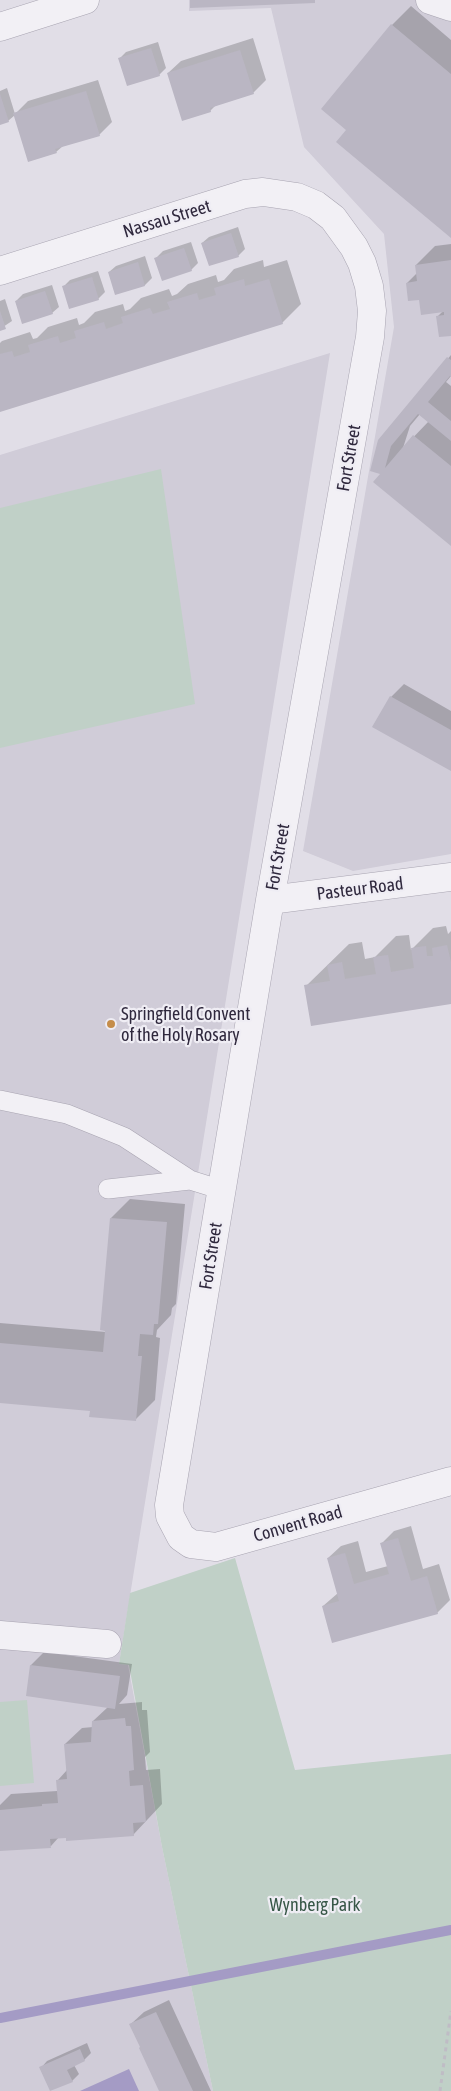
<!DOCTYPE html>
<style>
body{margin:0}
canvas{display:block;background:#e1dee7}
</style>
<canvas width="451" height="2091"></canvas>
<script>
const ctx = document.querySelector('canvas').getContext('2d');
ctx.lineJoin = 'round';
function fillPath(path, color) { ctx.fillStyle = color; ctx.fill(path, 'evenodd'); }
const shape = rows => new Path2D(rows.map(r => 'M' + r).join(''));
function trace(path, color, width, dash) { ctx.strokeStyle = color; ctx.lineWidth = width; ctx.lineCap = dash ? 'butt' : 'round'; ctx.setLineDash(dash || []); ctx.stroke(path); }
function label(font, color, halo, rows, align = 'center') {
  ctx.font = font + ' "Asap Condensed",sans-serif'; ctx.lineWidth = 4.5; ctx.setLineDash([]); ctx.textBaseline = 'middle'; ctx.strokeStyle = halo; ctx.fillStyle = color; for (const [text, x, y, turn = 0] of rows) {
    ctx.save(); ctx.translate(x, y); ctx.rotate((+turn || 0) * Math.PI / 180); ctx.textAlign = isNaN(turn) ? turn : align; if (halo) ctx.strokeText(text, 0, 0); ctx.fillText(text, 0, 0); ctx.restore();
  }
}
fillPath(shape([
 [189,0,451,0,451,854,353,871,303,851,394,327,384,234,304,147,271,8,189,11],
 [330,353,119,1664,128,1665,162,1847,213,2091,0,2091,0,455]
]), '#d0ccd8');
fillPath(shape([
 [161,469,195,704,0,748,0,508],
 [235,1558,295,1770,451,1754,451,2091,213,2091,162,1847,129,1665,119,1664,130,1593],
 [27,1700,34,1783,0,1786,0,1702]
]), '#c0d0c7');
fillPath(shape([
 [129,2069,139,2091,80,2091]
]), '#a49bc5');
fillPath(shape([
 [411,6,451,40,451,236,348,130,392,25],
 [253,38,266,80,253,93,217,104,210,111,168,73,181,61],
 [158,42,166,68,159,75,120,58,126,52],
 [98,80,112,122,99,135,63,146,56,152,15,115,8,121,0,124,0,91,7,88,15,114,28,101],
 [238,227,245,249,238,256,202,243,209,237],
 [191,242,198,263,191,270,156,258,163,251],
 [451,244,451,334,437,317,443,311,420,298,407,283,417,273,416,265,435,246],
 [145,256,152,278,145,285,116,294,109,272,116,266],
 [263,260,264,267,287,260,301,304,282,323,0,411,0,343,2,341,30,332,33,339,37,338,48,327,77,318,79,325,84,323,95,312,123,304,125,311,130,309,141,298,169,289,172,296,177,294,188,284,216,275,218,282,224,280,234,269],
 [98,271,105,292,98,299,63,287,70,280],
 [52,285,59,307,52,313,16,301,23,294],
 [5,299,12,321,0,329,0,301],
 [451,355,451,376,446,382,451,386,451,545,382,473,379,441],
 [420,414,429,421,403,448,410,426],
 [404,684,451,711,451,770,391,697],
 [446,926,448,934,451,931,451,1003,306,986,349,944,362,942,365,959,375,957,396,936,409,935,411,950,433,928],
 [130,1199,185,1204,176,1304,172,1308,171,1315,157,1330,156,1337,160,1338,155,1400,136,1419,91,1410,0,1402,0,1323,106,1332,111,1218],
 [411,1526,423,1569,439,1564,450,1600,437,1613,323,1606,338,1593,328,1558,341,1546,358,1541,366,1572,388,1566,382,1543,394,1531],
 [44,1652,132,1664,127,1695,119,1704,142,1702,142,1710,147,1710,150,1752,145,1757,146,1770,160,1769,162,1804,133,1835,59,1837,51,1846,0,1850,0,1805,11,1794,57,1791,58,1780,67,1770,65,1744,82,1728,93,1727,93,1721,108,1707,28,1695,31,1665],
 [169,2000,211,2091,161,2091,131,2024,144,2012],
 [87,2043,91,2053,84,2060,74,2065,79,2074,72,2081,41,2068,47,2061]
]), '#0003');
trace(shape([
 [0,2018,451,1930]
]), '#a49bc5', 10);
fillPath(shape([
 [190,0,315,0,315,3,190,8],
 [391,24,451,74,451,238,336,142,346,130,321,109],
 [151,48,160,76,127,86,118,58],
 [240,50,254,94,210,108,211,112,182,121,167,73],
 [86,91,100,136,55,149,57,153,28,162,13,113],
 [0,94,9,122,0,125],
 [231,233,239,257,209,266,201,243],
 [184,248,192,271,162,281,154,258],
 [451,260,451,336,439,337,436,316,444,315,444,312,421,315,419,300,408,301,406,283,417,281,415,265],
 [138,262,145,286,115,295,108,272],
 [92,277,99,300,69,309,62,286],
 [244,279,245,286,269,279,283,324,0,412,0,354,12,351,14,357,30,352,28,345,58,336,60,343,76,338,74,331,104,322,106,329,123,323,121,317,150,308,153,314,170,309,167,302,197,293,199,300,216,295,214,288],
 [45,291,53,314,22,324,15,301],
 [0,311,6,329,0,331],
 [447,357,451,360,451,377,450,376,428,402,451,421,451,441,418,414,391,446,385,468,413,435,451,466,451,546,373,482,380,474,370,471,378,440],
 [390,696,451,730,451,771,372,727],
 [447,945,451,962,451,1004,311,1026,304,985,330,981,327,965,342,962,345,979,376,974,373,957,388,955,391,972,414,968,411,948,426,946,427,956,433,956,432,948],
 [110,1218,167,1222,158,1324,154,1324,153,1335,140,1334,138,1356,142,1356,136,1421,89,1417,90,1411,0,1403,0,1343,103,1352,105,1331,100,1330],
 [398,1538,411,1581,427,1576,438,1614,332,1643,322,1606,339,1601,327,1558,345,1553,354,1584,389,1574,380,1543],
 [30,1665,120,1676,115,1709,26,1696],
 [125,1718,126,1726,131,1726,134,1770,129,1771,130,1786,143,1785,146,1822,133,1823,134,1836,66,1841,66,1838,50,1839,51,1848,0,1851,0,1810,42,1806,42,1804,58,1803,56,1780,67,1779,64,1744,91,1742,92,1721],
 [156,2012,193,2091,159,2091,139,2048,140,2047,129,2024],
 [80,2049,85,2061,67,2070,73,2082,50,2091,39,2067]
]), '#bab6c3');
const lane = shape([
 [0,1100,67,1114,124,1137,190,1180,222,1190],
 [108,1189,190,1180]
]);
const street = shape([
 [430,0,451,7],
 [0,27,85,0],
 [0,271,245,194,263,192,297,197,316,205,333,218,354,247,362,263,369,286,372,311,370,337,270,900,169,1505,170,1516,181,1537,191,1544,216,1547,451,1481],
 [270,900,451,877],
 [0,1635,107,1644]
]);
trace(lane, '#a8a4b1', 20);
trace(street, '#a8a4b1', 29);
trace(shape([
 [440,2091,451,2011]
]), '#bfbcc5', 3, [4, 4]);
trace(lane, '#f2f0f5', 19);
trace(street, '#f2f0f5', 28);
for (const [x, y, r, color] of [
 [111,1024,5,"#c58d4a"]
]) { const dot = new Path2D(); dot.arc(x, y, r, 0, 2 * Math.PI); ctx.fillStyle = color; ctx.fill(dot); trace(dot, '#efedf4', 2); }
label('18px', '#2f283d', '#efedf4', [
 ["Nassau Street",167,219,-17],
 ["Fort Street",349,458,-80],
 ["Fort Street",278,857,-80],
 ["Pasteur Road",360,889,-7],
 ["Fort Street",211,1256,-81],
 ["Convent Road",298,1524,-16]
]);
label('18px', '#2f283d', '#efedf4', [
 ["Springfield Convent",121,1014],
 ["of the Holy Rosary",121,1035]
], 'left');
label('18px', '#375747', '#efedf4', [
 ["Wynberg Park",315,1905]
]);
</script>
